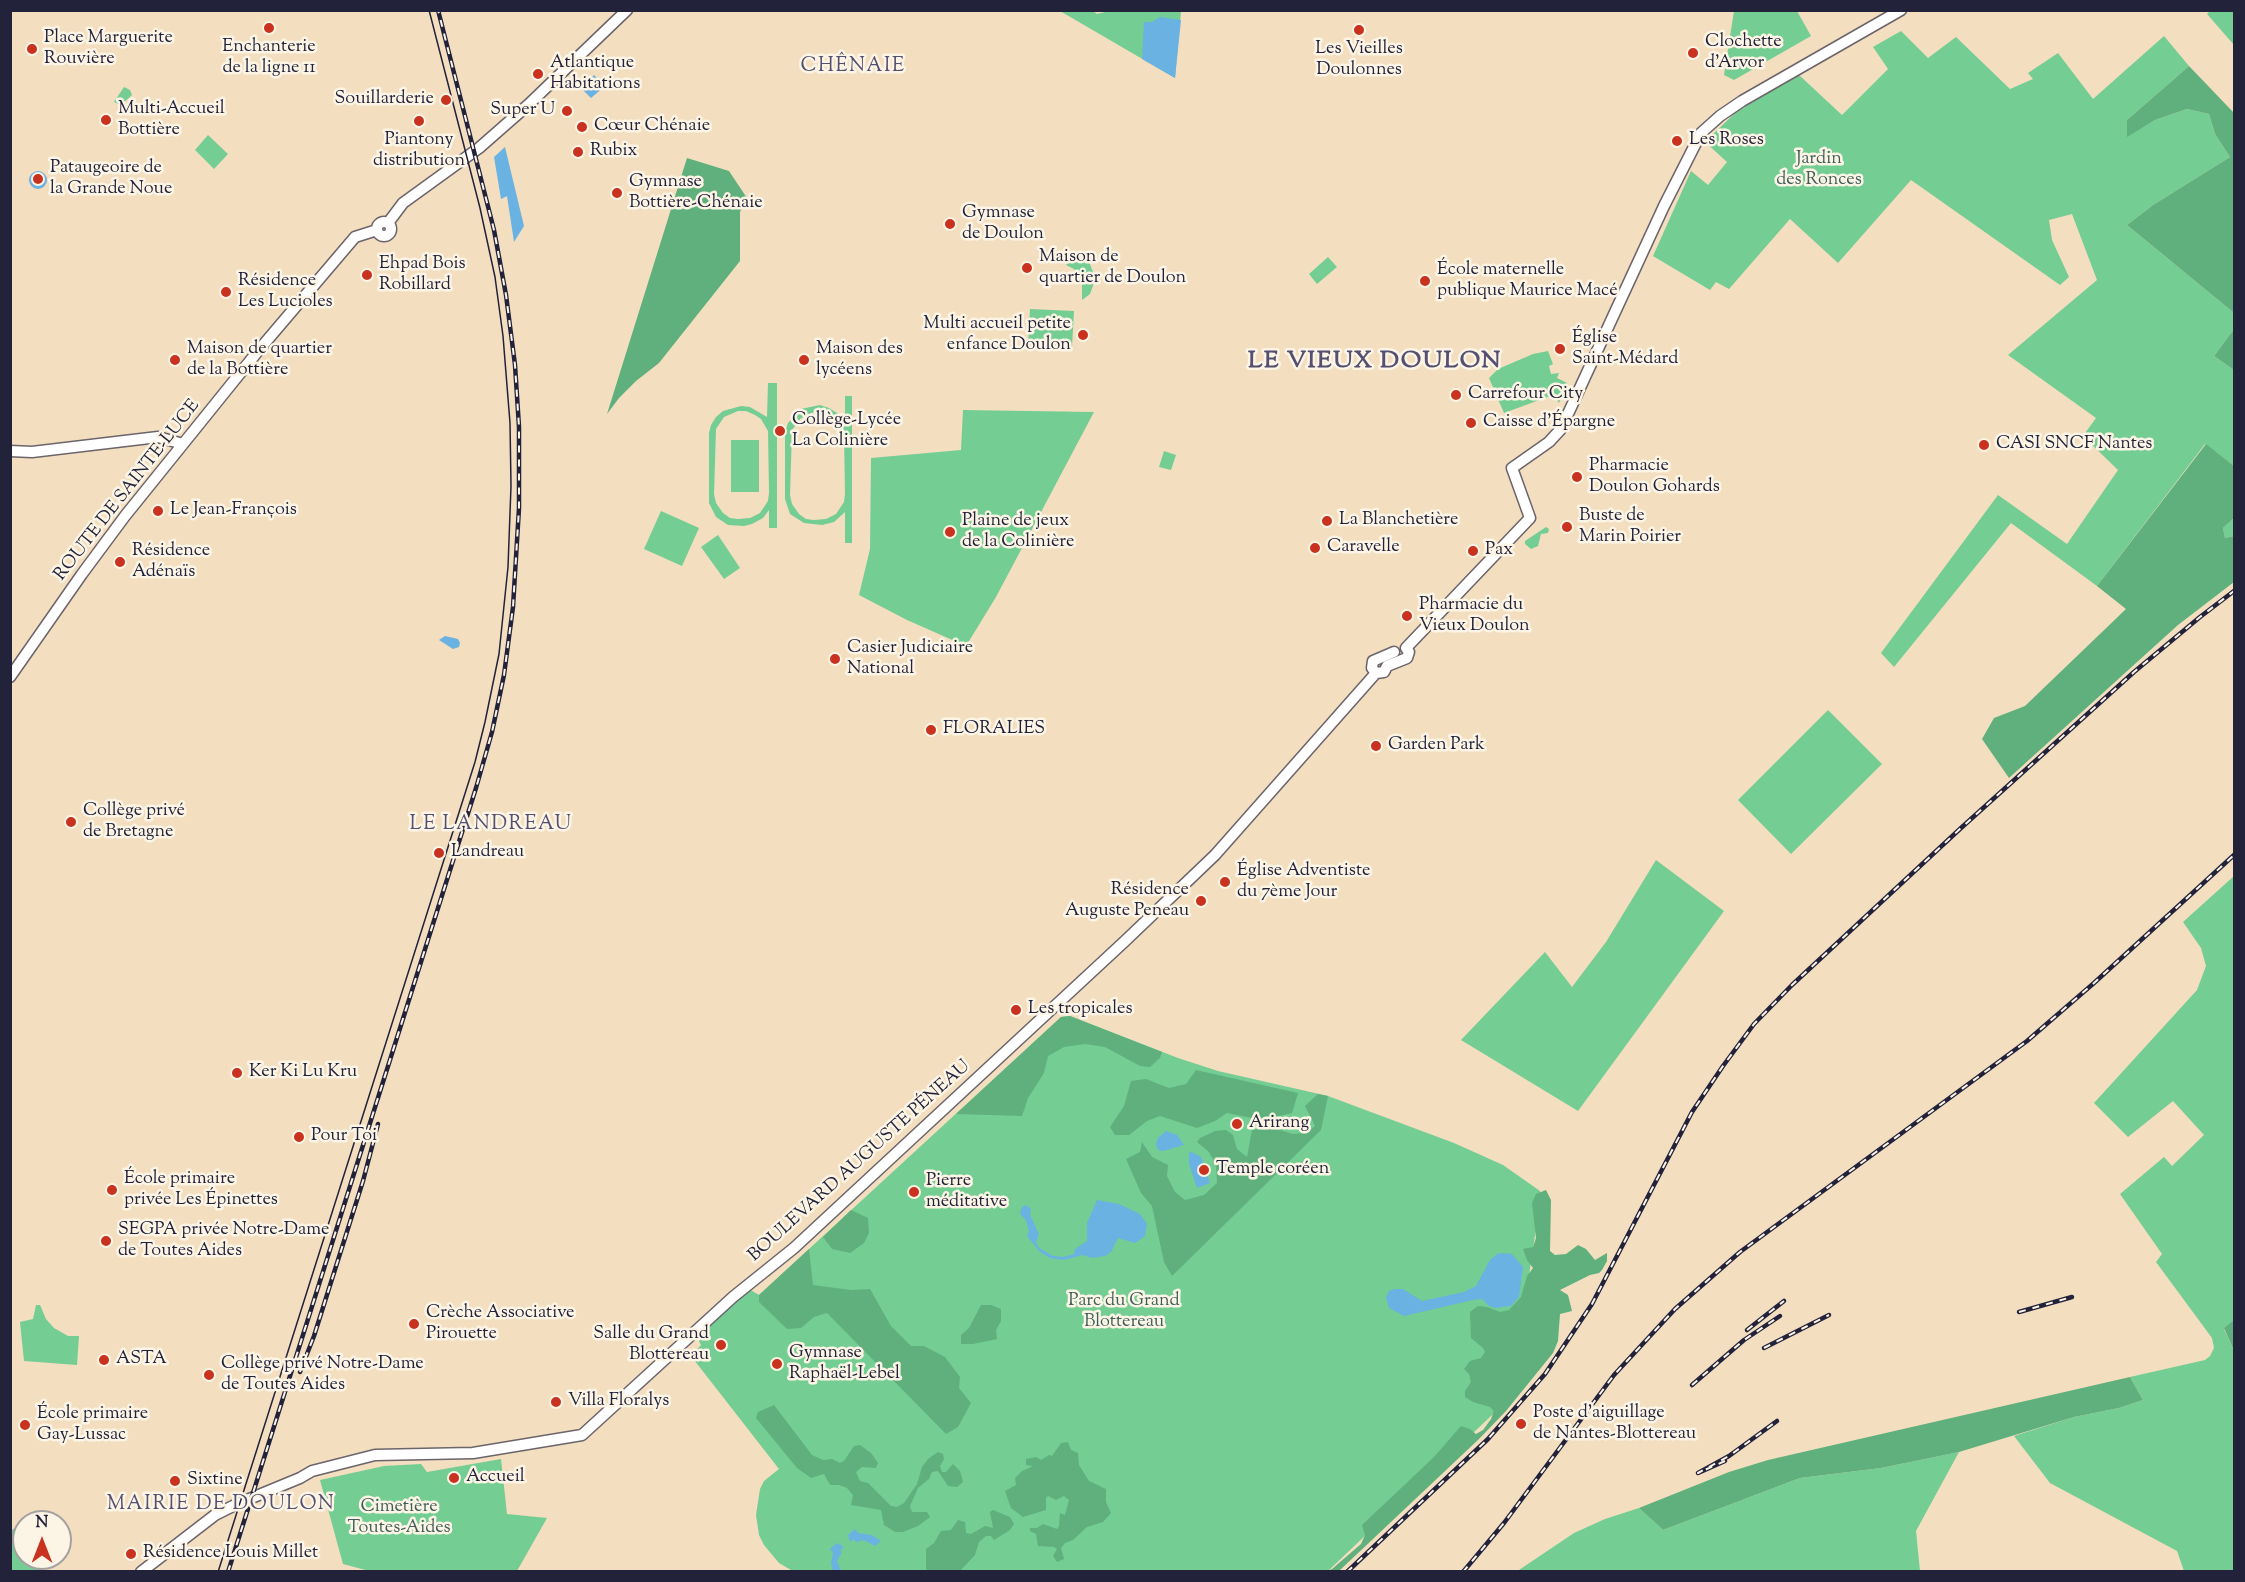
<!DOCTYPE html>
<meta charset="utf-8">
<style>
body{margin:0}
#map{position:relative;width:2245px;height:1582px;overflow:hidden;background:#f3dec0;font-family:"Sorts Mill Goudy",serif}
canvas{display:block}
.frame{position:absolute;inset:0;border:12px solid #22223b;pointer-events:none}
.north{position:absolute;left:12px;top:1510px;width:60px;height:60px;box-sizing:border-box;background:#fcf5e5;border:2px solid #a5a1a1;border-radius:50%;rotate:0deg;font-size:16px;font-weight:700;line-height:24px;text-align:center;color:#22223b}
.north::after{content:'';display:block;margin:auto;width:21px;height:27px;background:#c8321e;clip-path:polygon(50% 0,100% 100%,50% 72%,0 100%)}
</style>
<div id="map">
<canvas width="2245" height="1582"></canvas>
<div class="frame"></div>
<div class="north">N</div>
</div>
<script>
const ctx = document.querySelector('canvas').getContext('2d');
ctx.lineJoin = 'round';
function fillPath(path, color) { ctx.fillStyle = color; ctx.fill(path, 'evenodd'); }
const shape = rows => new Path2D(rows.map(r => 'M' + r).join(''));
function trace(path, color, width, dash) { ctx.strokeStyle = color; ctx.lineWidth = width; ctx.lineCap = dash ? 'butt' : 'round'; ctx.setLineDash(dash || []); ctx.stroke(path); }
function label(font, color, halo, rows, align = 'center') {
  ctx.font = font + ' "Sorts Mill Goudy",serif'; ctx.lineWidth = 5; ctx.setLineDash([]); ctx.textBaseline = 'middle'; ctx.strokeStyle = halo; ctx.fillStyle = color; for (const [text, x, y, turn = 0] of rows) {
    ctx.save(); ctx.translate(x, y); ctx.rotate((+turn || 0) * Math.PI / 180); ctx.textAlign = isNaN(turn) ? turn : align; if (halo) ctx.strokeText(text, 0, 0); ctx.fillText(text, 0, 0); ctx.restore();
  }
}
fillPath(shape([
 [1113,10,1181,11,1175,78,1060,11,1093,11,1097,14],
 [2211,10,2234,11,2234,45,2207,14],
 [1734,11,1797,11,1811,36,1734,80,1724,75],
 [1901,31,1928,58,1956,37,2010,89,2033,79,2028,73,2058,53,2093,99,2164,36,2189,66,2127,120,2127,136,2155,120,2187,109,2209,114,2215,134,2230,157,2153,205,2127,225,2234,313,2234,329,2214,356,2234,370,2234,466,2205,444,2097,586,2011,523,1894,667,1881,653,1998,495,2067,544,2118,470,2083,436,2096,418,2008,355,2097,280,2072,214,2049,220,2052,240,2069,277,2060,285,1911,180,1838,263,1790,219,1729,289,1716,282,1710,290,1653,256,1691,171,1708,185,1727,162,1705,142,1736,112,1799,75,1842,115,1888,69,1873,47],
 [124,87,130,90,132,95,121,105,114,102],
 [208,135,228,154,214,169,195,150],
 [1328,257,1337,267,1317,284,1309,274],
 [1079,258,1085,259,1090,264,1095,278,1078,276,1074,269,1066,265,1072,259],
 [1077,278,1095,280,1090,294,1082,300,1082,283],
 [1030,309,1074,311,1072,347,1028,345],
 [1548,351,1553,364,1549,366,1551,374,1559,373,1557,378,1567,383,1559,403,1553,395,1504,413,1489,378,1498,369,1533,354],
 [768,383,777,383,777,528,769,528,769,510,763,518,752,524,744,526,728,525,716,517,709,503,709,433,711,425,716,417,723,411,741,406,750,407,767,417],
 [738,411,746,411,755,415,761,419,768,431,769,493,768,501,760,513,750,518,738,519,730,518,723,513,716,503,714,494,716,429,724,417],
 [845,396,852,396,852,543,845,543,845,512,834,522,822,525,804,523,790,514,785,499,785,432,788,423,801,409,820,405,829,408,845,418],
 [814,412,822,412,831,416,837,420,844,432,845,494,844,502,836,514,826,519,814,520,806,519,799,514,792,504,790,495,792,430,801,418],
 [963,410,1094,412,996,597,966,646,907,620,859,595,870,549,871,458,961,450],
 [731,440,759,440,759,492,731,492],
 [1164,451,1176,455,1171,470,1159,467],
 [661,511,699,528,682,566,644,549],
 [2234,518,2234,536,2225,538,2223,528],
 [1546,527,1549,529,1548,533,1541,534,1538,546,1531,549,1525,544,1525,541],
 [718,535,740,568,724,579,701,547],
 [1828,710,1882,764,1791,854,1738,800],
 [1656,860,1724,911,1578,1111,1461,1040,1545,952,1572,987,1606,942],
 [2234,876,2234,1320,2224,1329,2234,1351,2234,1571,2184,1571,2177,1551,2050,1483,2014,1436,2074,1417,2119,1408,2143,1400,2130,1377,2205,1360,2210,1356,2214,1348,2212,1338,2156,1262,2162,1254,2120,1194,2164,1157,2172,1166,2204,1135,2173,1101,2128,1137,2094,1103,2197,990,2206,966,2201,948,2183,922],
 [1070,1016,1178,1058,1218,1071,1328,1096,1454,1143,1503,1165,1540,1191,1541,1195,1511,1397,1328,1571,791,1570,779,1563,764,1545,759,1535,756,1515,760,1489,764,1481,779,1469,691,1356,701,1345,697,1337,749,1289,759,1295,1061,1017],
 [36,1305,40,1305,46,1319,54,1328,68,1336,79,1336,77,1365,24,1361,20,1322,33,1319],
 [1959,1452,1916,1531,1920,1571,1516,1572,1574,1533,1605,1519,1639,1508,1663,1530,1800,1478,1881,1468],
 [501,1459,507,1514,547,1518,517,1571,373,1572,343,1564,320,1480,384,1466,421,1464,427,1472],
 [19,1527,20,1530,24,1529,24,1558,46,1558,40,1571,11,1571,11,1530]
]), '#74cd93');
fillPath(shape([
 [2189,66,2234,113,2234,313,2127,225,2153,205,2230,157,2215,134,2209,114,2187,109,2155,120,2127,137,2127,120],
 [687,158,729,171,747,198,740,212,740,261,659,363,636,381,619,398,607,414],
 [2234,329,2234,370,2214,356],
 [2206,444,2234,466,2234,518,2223,528,2225,538,2234,536,2234,582,2178,625,2009,778,1982,739,1994,718,2025,706,2126,609,2097,586],
 [1070,1016,1162,1052,1160,1058,1150,1067,1140,1066,1105,1047,1085,1044,1064,1047,1048,1056,1044,1073,1028,1098,1022,1116,956,1114,1061,1017],
 [1196,1070,1298,1093,1292,1113,1262,1120,1227,1113,1215,1121,1197,1128,1160,1116,1147,1121,1129,1135,1115,1135,1110,1127,1124,1106,1131,1081,1146,1079,1169,1088,1186,1084],
 [1318,1094,1328,1096,1321,1130,1172,1276,1164,1262,1152,1206,1141,1193,1126,1159,1140,1152,1142,1142,1152,1157,1168,1165,1167,1176,1175,1192,1185,1200,1204,1195,1217,1183,1216,1164,1209,1152,1197,1142,1200,1138,1215,1131,1226,1130,1233,1135,1237,1149,1247,1157,1252,1130,1270,1127,1293,1134,1307,1133,1315,1126,1305,1106],
 [1546,1190,1551,1200,1550,1251,1555,1255,1566,1254,1578,1245,1586,1249,1595,1260,1607,1253,1607,1261,1602,1270,1599,1273,1590,1275,1560,1290,1568,1295,1572,1311,1560,1314,1558,1341,1553,1353,1506,1411,1479,1439,1339,1571,1327,1571,1332,1569,1361,1544,1365,1535,1362,1525,1434,1457,1461,1426,1470,1429,1476,1434,1483,1430,1491,1419,1494,1411,1490,1407,1473,1402,1465,1397,1465,1391,1471,1382,1469,1374,1464,1369,1470,1361,1481,1358,1485,1352,1483,1348,1471,1338,1470,1312,1478,1306,1487,1307,1500,1312,1509,1310,1521,1297,1527,1276,1533,1268,1527,1260,1523,1249,1533,1247,1536,1238,1532,1203,1536,1194],
 [851,1210,868,1218,869,1233,864,1243,850,1253,832,1249,823,1237],
 [809,1249,813,1285,851,1290,870,1289,891,1326,911,1346,924,1346,945,1357,960,1377,959,1388,971,1403,958,1427,946,1434,827,1313,814,1317,801,1328,787,1329,759,1302,759,1295],
 [981,1305,991,1305,1001,1309,1001,1321,996,1330,997,1339,973,1344,961,1344,961,1335,969,1328],
 [2234,1320,2234,1351,2224,1328],
 [2130,1377,2143,1400,2119,1408,2074,1417,1959,1452,1881,1468,1800,1478,1663,1530,1639,1508,1729,1472,1768,1460],
 [774,1405,812,1455,823,1460,832,1459,840,1463,844,1461,854,1446,860,1445,871,1453,878,1463,876,1468,862,1467,856,1472,860,1481,868,1483,891,1506,897,1507,904,1503,917,1484,922,1467,928,1459,938,1452,943,1454,944,1459,940,1466,942,1472,946,1472,953,1464,960,1471,963,1482,957,1487,948,1486,938,1471,932,1472,929,1479,918,1488,910,1506,912,1512,927,1512,930,1517,918,1526,903,1532,895,1532,884,1525,881,1510,851,1505,853,1495,847,1488,839,1485,830,1485,824,1474,811,1478,797,1468,756,1418,758,1412],
 [1068,1442,1071,1450,1078,1453,1079,1465,1089,1481,1106,1489,1106,1502,1111,1513,1103,1522,1087,1527,1073,1540,1065,1543,1061,1548,1064,1559,1057,1562,1053,1556,1057,1549,1054,1547,1038,1546,1036,1534,1030,1531,1030,1528,1037,1528,1043,1524,1057,1529,1059,1526,1060,1513,1065,1515,1069,1500,1064,1496,1056,1500,1048,1496,1046,1498,1046,1510,1023,1517,1011,1508,1005,1491,1016,1485,1015,1478,1022,1471,1033,1466,1026,1465,1026,1459,1036,1457,1041,1460,1049,1455,1052,1456,1061,1443],
 [993,1510,1010,1517,1014,1524,1010,1530,994,1540,991,1536,986,1536,979,1542,975,1555,961,1570,931,1572,926,1569,926,1549,934,1543,941,1531,951,1530,958,1520,965,1522,966,1533,971,1534,985,1526,993,1528,990,1512]
]), '#5fb07d');
fillPath(shape([
 [1160,17,1181,20,1175,78,1142,59,1144,22,1152,22],
 [594,75,605,86,591,98,581,88],
 [505,147,524,226,514,242,507,196,501,199,494,157],
 '29 180a9 9 0 1 1 18 0a9 9 0 1 1-18 0Z',
 [445,636,458,639,460,643,459,647,453,649,439,640],
 [1166,1131,1177,1135,1184,1145,1163,1151,1158,1150,1156,1144,1158,1138],
 [1192,1152,1201,1157,1210,1183,1197,1188,1189,1164,1189,1153],
 [1097,1200,1119,1204,1140,1214,1147,1224,1145,1236,1135,1243,1118,1238,1111,1252,1105,1256,1092,1258,1083,1255,1063,1260,1050,1258,1040,1252,1027,1236,1029,1232,1026,1220,1020,1214,1022,1207,1026,1205,1031,1209,1030,1215,1039,1234,1036,1242,1039,1248,1053,1256,1063,1257,1074,1254,1075,1249,1087,1241,1087,1223],
 [1503,1253,1512,1254,1523,1267,1519,1297,1511,1306,1495,1308,1489,1306,1482,1299,1473,1300,1404,1316,1389,1308,1386,1298,1389,1291,1395,1289,1403,1289,1422,1301,1464,1292,1476,1286,1490,1260,1497,1254],
 [855,1529,858,1533,872,1535,881,1541,875,1546,864,1540,856,1542,854,1539,850,1542,848,1535],
 [837,1543,844,1547,840,1550,842,1552,837,1561,841,1571,833,1571,831,1563,833,1553,830,1549]
]), '#6ab2e1');
const tertiary = shape([
 '377 229a7 7 0 1 1 14 0a7 7 0 1 1-14 0Z',
 [388,223,403,203,479,148,528,105,627,10],
 [10,451,32,452,158,437,183,444],
 [1406,648,1530,518,1512,468,1549,442,1561,429,1664,206,1701,133,1720,116,1742,101,1901,10],
 [1376,673,1372,668,1373,661,1394,652],
 [10,677,82,574,125,516,258,351,355,237,377,230],
 [141,1572,215,1515,237,1504,300,1478,312,1471,375,1455,473,1453,582,1435,733,1297,794,1248,1125,941,1215,855,1376,673,1384,672,1387,666,1407,658,1409,652,1406,648]
]);
trace(tertiary, '#6b646a', 13);
trace(tertiary, '#fff', 10);
trace(shape([
 [218,1572,475,762,485,722,499,654,508,567,511,486,510,423,503,336,495,277,480,208,429,10]
]), '#22223b', 1.5);
const rail = shape([
 [2019,1312,2072,1297],
 [1747,1330,1784,1301],
 [1764,1348,1829,1315],
 [300,1372,314,1336,363,1181,378,1124],
 [1692,1385,1744,1340,1780,1316],
 [1725,1461,1698,1473,1729,1456,1777,1421],
 [228,1572,476,788,492,732,504,675,513,607,519,508,519,427,515,365,506,295,494,230,438,10],
 [1347,1572,1488,1439,1545,1374,1592,1304,1692,1112,1723,1066,1754,1024,1792,985,1961,828,2134,672,2200,617,2234,591],
 [1463,1572,1504,1523,1614,1375,1675,1309,1740,1252,2027,1041,2094,983,2234,855]
]);
trace(rail, '#22223b', 4.5);
trace(rail, '#fcf5e5', 2, [7]);
for (const [x, y, r, color] of [
 [269,28,6,"#c8321e"],
 [1359,30,6,"#c8321e"],
 [32,49,6,"#c8321e"],
 [1693,53,6,"#c8321e"],
 [538,74,6,"#c8321e"],
 [446,100,6,"#c8321e"],
 [567,111,6,"#c8321e"],
 [106,120,6,"#c8321e"],
 [419,121,6,"#c8321e"],
 [582,127,6,"#c8321e"],
 [1677,141,6,"#c8321e"],
 [578,152,6,"#c8321e"],
 [38,179,6,"#c8321e"],
 [617,193,6,"#c8321e"],
 [950,224,6,"#c8321e"],
 [1027,268,6,"#c8321e"],
 [367,275,6,"#c8321e"],
 [1425,281,6,"#c8321e"],
 [226,292,6,"#c8321e"],
 [1083,335,6,"#c8321e"],
 [1560,349,6,"#c8321e"],
 [175,360,6,"#c8321e"],
 [804,360,6,"#c8321e"],
 [1456,395,6,"#c8321e"],
 [1471,423,6,"#c8321e"],
 [780,431,6,"#c8321e"],
 [1984,445,6,"#c8321e"],
 [1577,477,6,"#c8321e"],
 [158,511,6,"#c8321e"],
 [1327,521,6,"#c8321e"],
 [1567,527,6,"#c8321e"],
 [950,532,6,"#c8321e"],
 [1315,548,6,"#c8321e"],
 [1473,551,6,"#c8321e"],
 [120,562,6,"#c8321e"],
 [1407,616,6,"#c8321e"],
 [835,659,6,"#c8321e"],
 [931,730,6,"#c8321e"],
 [1376,746,6,"#c8321e"],
 [71,822,6,"#c8321e"],
 [439,853,6,"#c8321e"],
 [1225,882,6,"#c8321e"],
 [1201,901,6,"#c8321e"],
 [1016,1010,6,"#c8321e"],
 [237,1073,6,"#c8321e"],
 [1237,1124,6,"#c8321e"],
 [299,1137,6,"#c8321e"],
 [1204,1170,6,"#c8321e"],
 [112,1190,6,"#c8321e"],
 [914,1192,6,"#c8321e"],
 [106,1241,6,"#c8321e"],
 [414,1324,6,"#c8321e"],
 [721,1345,6,"#c8321e"],
 [104,1360,6,"#c8321e"],
 [777,1364,6,"#c8321e"],
 [209,1375,6,"#c8321e"],
 [556,1402,6,"#c8321e"],
 [1521,1424,6,"#c8321e"],
 [25,1425,6,"#c8321e"],
 [454,1478,6,"#c8321e"],
 [175,1481,6,"#c8321e"],
 [131,1554,6,"#c8321e"]
]) { const dot = new Path2D(); dot.arc(x, y, r, 0, 2 * Math.PI); ctx.fillStyle = color; ctx.fill(dot); trace(dot, '#fcf5e5', 2); }
label('18px', '#22223b', '#fcf5e5', [
 ["Place Marguerite",44,39],
 ["Rouvière",44,60],
 ["Clochette",1705,43],
 ["d'Arvor",1705,64],
 ["Enchanterie",269,48,"center"],
 ["de la ligne 11",269,69,"center"],
 ["Les Vieilles",1359,50,"center"],
 ["Doulonnes",1359,71,"center"],
 ["Atlantique",550,64],
 ["Habitations",550,85],
 ["Souillarderie",434,100,"right"],
 ["Multi-Accueil",118,110],
 ["Bottière",118,131],
 ["Super U",555,111,"right"],
 ["Cœur Chénaie",594,127],
 ["Piantony",419,141,"center"],
 ["distribution",419,162,"center"],
 ["Les Roses",1689,141],
 ["Rubix",590,152],
 ["Pataugeoire de",50,169],
 ["la Grande Noue",50,190],
 ["Gymnase",629,183],
 ["Bottière-Chénaie",629,204],
 ["Gymnase",962,214],
 ["de Doulon",962,235],
 ["Maison de",1039,258],
 ["quartier de Doulon",1039,279],
 ["Ehpad Bois",379,265],
 ["Robillard",379,286],
 ["École maternelle",1437,271],
 ["publique Maurice Macé",1437,292],
 ["Résidence",238,282],
 ["Les Lucioles",238,303],
 ["Multi accueil petite",1071,325,"right"],
 ["enfance Doulon",1071,346,"right"],
 ["Église",1572,339],
 ["Saint-Médard",1572,360],
 ["Maison de quartier",187,350],
 ["de la Bottière",187,371],
 ["Maison des",816,350],
 ["lycéens",816,371],
 ["Carrefour City",1468,395],
 ["Collège-Lycée",792,421],
 ["La Colinière",792,442],
 ["Caisse d'Épargne",1483,423],
 ["CASI SNCF Nantes",1996,445],
 ["Pharmacie",1589,467],
 ["Doulon Gohards",1589,488],
 ["Le Jean-François",170,511],
 ["Buste de",1579,517],
 ["Marin Poirier",1579,538],
 ["La Blanchetière",1339,521],
 ["Plaine de jeux",962,522],
 ["de la Colinière",962,543],
 ["Caravelle",1327,548],
 ["Pax",1485,551],
 ["Résidence",132,552],
 ["Adénaïs",132,573],
 ["Pharmacie du",1419,606],
 ["Vieux Doulon",1419,627],
 ["Casier Judiciaire",847,649],
 ["National",847,670],
 ["FLORALIES",943,730],
 ["Garden Park",1388,746],
 ["Collège privé",83,812],
 ["de Bretagne",83,833],
 ["Landreau",451,853],
 ["Église Adventiste",1237,872],
 ["du 7ème Jour",1237,893],
 ["Résidence",1189,891,"right"],
 ["Auguste Peneau",1189,912,"right"],
 ["Les tropicales",1028,1010],
 ["Ker Ki Lu Kru",249,1073],
 ["Arirang",1249,1124],
 ["Pour Toi",311,1137],
 ["Temple coréen",1216,1170],
 ["École primaire",124,1180],
 ["privée Les Épinettes",124,1201],
 ["Pierre",926,1182],
 ["méditative",926,1203],
 ["SEGPA privée Notre-Dame",118,1231],
 ["de Toutes Aides",118,1252],
 ["Crèche Associative",426,1314],
 ["Pirouette",426,1335],
 ["Salle du Grand",709,1335,"right"],
 ["Blottereau",709,1356,"right"],
 ["Gymnase",789,1354],
 ["Raphaël-Lebel",789,1375],
 ["ASTA",116,1360],
 ["Collège privé Notre-Dame",221,1365],
 ["de Toutes Aides",221,1386],
 ["Villa Floralys",568,1402],
 ["Poste d’aiguillage",1533,1414],
 ["de Nantes-Blottereau",1533,1435],
 ["École primaire",37,1415],
 ["Gay-Lussac",37,1436],
 ["Accueil",466,1478],
 ["Sixtine",187,1481],
 ["Résidence Louis Millet",143,1554]
], 'left');
label('18px', '#3f5e5a', '#fcf5e5', [
 ["Jardin",1819,160],
 ["des Ronces",1819,181],
 ["Parc du Grand",1124,1302],
 ["Blottereau",1124,1323],
 ["Cimetière",399,1508],
 ["Toutes-Aides",399,1529]
]);
label('18px', '#22223b', '#fcf5e5', [
 ["ROUTE DE SAINTE-LUCE",128,491,-52],
 ["BOULEVARD AUGUSTE PÉNEAU",860,1162,-42]
]);
ctx.letterSpacing = '1.5px';
label('20px', '#554f71', '#fcf5e5', [
 ["CHÊNAIE",853,68],
 ["LE LANDREAU",491,826],
 ["MAIRIE DE DOULON",221,1506]
]);
ctx.letterSpacing = '0px';
ctx.letterSpacing = '1.5px';
label('bold 24px', '#554f71', '#fcf5e5', [
 ["LE VIEUX DOULON",1375,363]
]);
ctx.letterSpacing = '0px';
</script>
